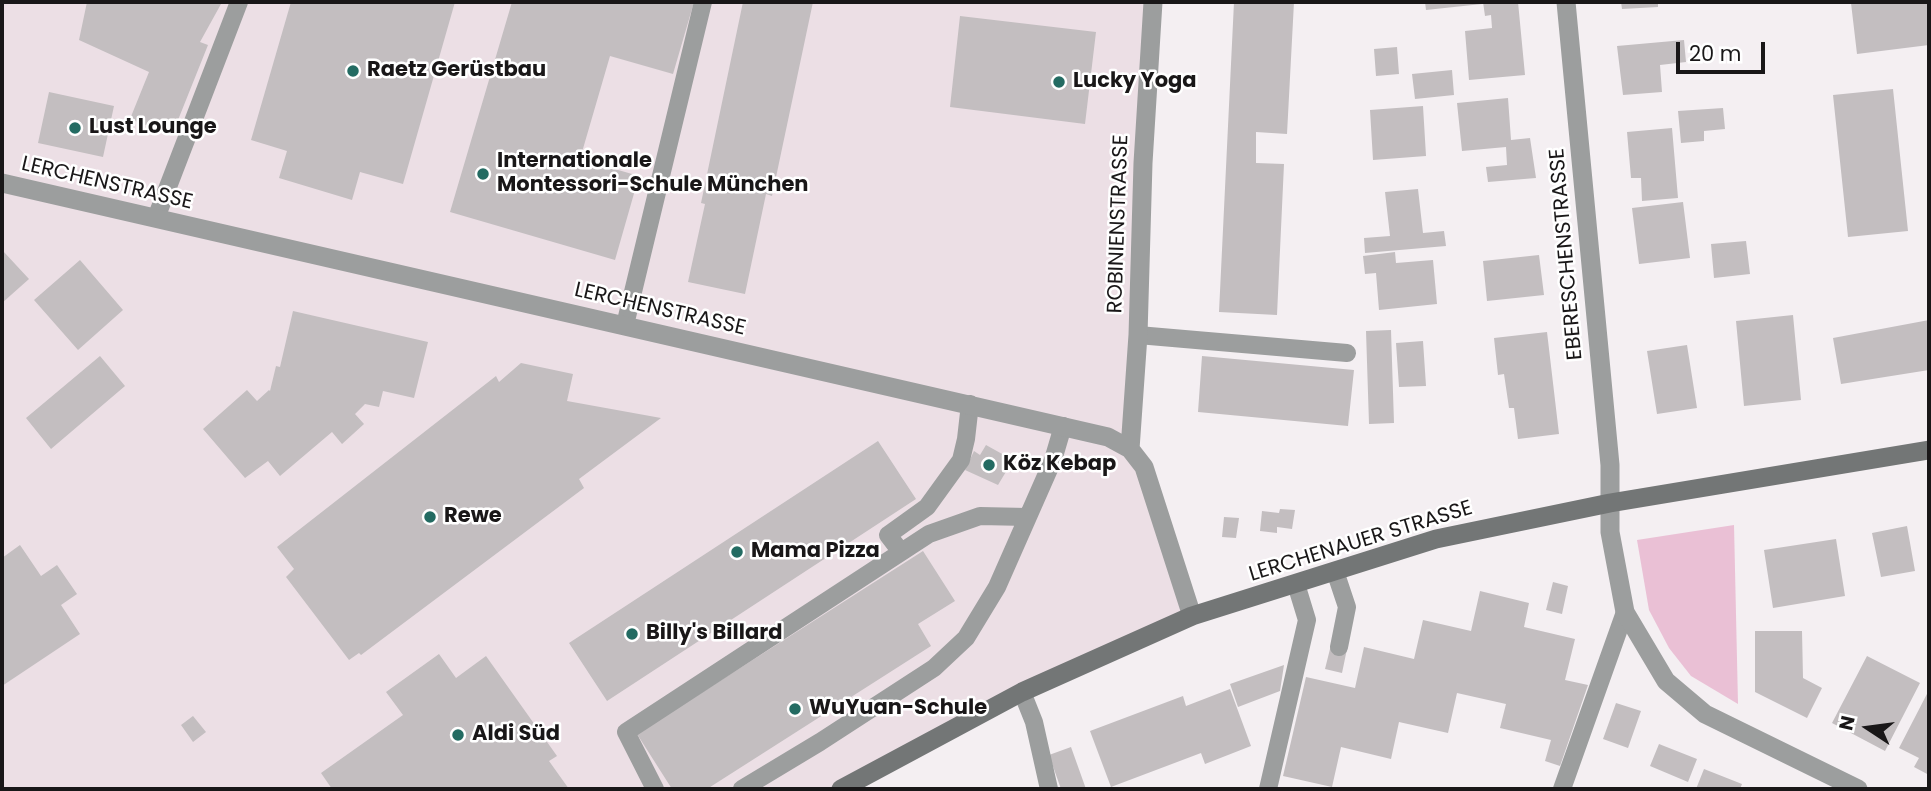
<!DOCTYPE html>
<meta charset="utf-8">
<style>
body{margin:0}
#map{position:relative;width:1931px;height:791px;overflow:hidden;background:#f4eff2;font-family:Poppins,sans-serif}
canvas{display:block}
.frame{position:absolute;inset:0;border:4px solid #191718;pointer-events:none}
.north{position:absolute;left:1833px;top:693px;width:70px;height:70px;-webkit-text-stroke:5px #fff;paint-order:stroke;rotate:283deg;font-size:19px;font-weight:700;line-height:28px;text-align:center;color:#191718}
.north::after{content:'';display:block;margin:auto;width:24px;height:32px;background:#191718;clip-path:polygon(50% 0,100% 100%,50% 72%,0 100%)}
.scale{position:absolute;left:1676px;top:42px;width:89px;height:32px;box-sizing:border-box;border:4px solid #191718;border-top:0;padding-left:9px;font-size:21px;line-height:24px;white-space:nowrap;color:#191718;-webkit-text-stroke:5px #fff;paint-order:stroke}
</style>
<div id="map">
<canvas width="1931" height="791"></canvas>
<div class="frame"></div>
<div class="north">N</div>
<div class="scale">20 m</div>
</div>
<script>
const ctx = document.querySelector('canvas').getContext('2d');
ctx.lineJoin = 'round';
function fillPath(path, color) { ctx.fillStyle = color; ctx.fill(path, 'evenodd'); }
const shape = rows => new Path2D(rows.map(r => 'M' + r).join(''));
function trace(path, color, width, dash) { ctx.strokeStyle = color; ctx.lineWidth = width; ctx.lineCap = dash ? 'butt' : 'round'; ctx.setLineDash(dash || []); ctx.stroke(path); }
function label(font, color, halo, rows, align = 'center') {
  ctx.font = font + ' Poppins,sans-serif'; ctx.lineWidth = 5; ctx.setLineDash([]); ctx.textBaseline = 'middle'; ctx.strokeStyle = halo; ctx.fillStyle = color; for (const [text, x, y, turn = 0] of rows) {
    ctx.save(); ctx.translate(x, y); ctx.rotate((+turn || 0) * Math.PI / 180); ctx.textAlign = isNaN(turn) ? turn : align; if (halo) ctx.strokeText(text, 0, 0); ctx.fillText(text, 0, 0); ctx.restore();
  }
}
fillPath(shape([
 [2,2,1150,2,1130,434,1190,621,941,727,831,789,2,789]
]), '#ecdfe5');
fillPath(shape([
 [1734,525,1738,704,1691,676,1669,648,1649,610,1637,540]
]), '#eac0d5');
fillPath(shape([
 [87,2,217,2,221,4,200,42,208,45,172,135,130,119,149,72,79,40],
 [291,2,455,2,403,184,360,172,352,200,279,178,287,151,251,140],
 [512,2,694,2,673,74,610,56,580,159,639,176,615,260,450,212],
 [743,2,813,2,772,196,766,194,745,294,688,282,705,204,701,203],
 [1234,2,1294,2,1287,134,1256,132,1256,163,1284,164,1277,315,1219,312],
 [1425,2,1482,2,1482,4,1426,10],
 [1483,2,1518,2,1525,75,1469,80,1465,31,1492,28,1491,15,1485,16],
 [1621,2,1658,2,1658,7,1622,9],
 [1863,2,1929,2,1929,45,1857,54,1851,3],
 [960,16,1096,32,1085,124,950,107],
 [1684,40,1686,62,1660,65,1662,92,1623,95,1617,46],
 [1397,47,1399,74,1376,76,1374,49],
 [1452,70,1454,95,1415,99,1412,74],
 [1893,89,1908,231,1848,237,1833,95],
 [49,92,114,106,103,157,38,143],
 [1508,98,1511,140,1530,138,1536,178,1488,182,1486,167,1507,165,1506,147,1462,151,1457,103],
 [1423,106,1426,156,1373,160,1370,110],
 [1723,108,1725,129,1704,131,1704,141,1681,143,1678,111],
 [1672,128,1678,198,1642,201,1641,178,1631,178,1627,132],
 [1418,189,1423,233,1444,231,1446,246,1365,253,1364,238,1390,236,1385,192],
 [1683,202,1690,258,1639,264,1632,208],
 [1746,241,1750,274,1714,278,1711,244],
 [3,251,29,279,2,303,2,252],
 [1395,252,1396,263,1433,260,1437,304,1379,310,1376,273,1365,274,1363,256],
 [1539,255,1544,295,1487,301,1483,261],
 [80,260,123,310,78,350,34,300],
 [293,311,428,342,414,398,383,391,379,407,365,404,355,414,364,424,342,444,332,432,280,476,268,461,245,478,203,429,247,390,257,401,269,390,270,391,276,366,280,367],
 [1793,315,1801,400,1744,406,1736,321],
 [1929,320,1929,370,1841,384,1833,338],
 [1391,330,1394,423,1369,424,1366,331],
 [1547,332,1559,434,1518,439,1514,408,1509,408,1504,374,1498,375,1494,338],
 [1423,341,1426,386,1399,387,1396,343],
 [1687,345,1697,408,1657,414,1647,351],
 [100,356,125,386,51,449,26,418],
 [1202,356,1354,370,1348,426,1198,412],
 [521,363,573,374,567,401,661,418,579,479,584,488,361,655,359,653,349,660,286,577,294,569,277,547,496,376,499,382],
 [878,441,916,499,607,701,569,643],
 [986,445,1013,460,998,485,965,470,974,451,980,455],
 [1280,509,1295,510,1292,529,1277,527,1277,533,1260,531,1262,511,1279,513],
 [1224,517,1239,518,1236,538,1222,537],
 [1907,526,1915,571,1881,577,1872,533],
 [1836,539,1845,596,1773,608,1764,550],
 [20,545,41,576,57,565,77,594,61,605,80,634,2,686,2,558],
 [923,551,955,601,918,624,931,646,707,789,672,789,637,734],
 [1553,582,1568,586,1562,614,1546,610],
 [1480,591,1529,603,1524,627,1575,639,1565,680,1588,685,1560,766,1545,761,1551,740,1500,728,1506,704,1457,693,1448,733,1399,722,1391,759,1341,747,1332,787,1283,776,1306,677,1355,688,1364,647,1414,659,1423,620,1471,631],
 [1755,631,1802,631,1803,678,1822,688,1807,718,1755,692],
 [1331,645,1347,649,1342,673,1325,669],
 [439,654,456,678,486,656,557,756,549,761,569,789,332,789,321,773,403,715,386,692],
 [1867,656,1920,683,1885,751,1832,723],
 [1284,665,1280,691,1238,707,1230,684],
 [1230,689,1251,746,1205,764,1201,753,1111,787,1090,731,1183,696,1186,706],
 [1929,690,1929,775,1914,767,1919,758,1899,748],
 [1616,703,1641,711,1628,748,1603,739],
 [193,716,206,732,193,742,181,725],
 [1659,744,1697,759,1688,782,1650,766],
 [1071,747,1086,789,1061,789,1049,755],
 [1704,769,1742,784,1740,789,1696,789]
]), '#c3bec0');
trace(shape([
 [156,218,239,2],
 [625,325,703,2],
 [1138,335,1347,353],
 [901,552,888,535,927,507,961,460,966,439,970,404],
 [1335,571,1347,607,1339,647],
 [1022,692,1034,722,1049,789],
 [655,789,626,732,929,534,980,516,1027,517],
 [742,789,820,742,934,668,966,638,997,587,1053,460,1063,426],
 [1268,789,1307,620,1296,584],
 [1562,789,1625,612]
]), '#9c9e9e', 18);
trace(shape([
 [1566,2,1610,465,1610,532,1625,612,1666,681,1705,714,1858,789],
 [2,183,1108,437,1130,449,1144,467,1192,616],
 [1130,449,1138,335,1143,163,1153,2]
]), '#9c9e9e', 19);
trace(shape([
 [841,789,1022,692,1192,616,1436,539,1610,503,1929,450]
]), '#737676', 19);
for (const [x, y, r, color] of [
 [353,71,7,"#236b62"],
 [1059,82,7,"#236b62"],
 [75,128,7,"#236b62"],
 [483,174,7,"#236b62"],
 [989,465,7,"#236b62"],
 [430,517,7,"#236b62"],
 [737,552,7,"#236b62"],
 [632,634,7,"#236b62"],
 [795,709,7,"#236b62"],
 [458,735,7,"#236b62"]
]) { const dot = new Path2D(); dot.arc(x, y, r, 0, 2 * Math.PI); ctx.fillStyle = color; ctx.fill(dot); trace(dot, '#fff', 2.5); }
label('bold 21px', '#191718', '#fff', [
 ["Raetz Gerüstbau",367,71],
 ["Lucky Yoga",1073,82],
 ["Lust Lounge",89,128],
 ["Internationale",497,162],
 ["Montessori-Schule München",497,186],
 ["Köz Kebap",1003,465],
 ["Rewe",444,517],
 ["Mama Pizza",751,552],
 ["Billy's Billard",646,634],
 ["WuYuan-Schule",809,709],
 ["Aldi Süd",472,735]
], 'left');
label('21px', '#191718', '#fff', [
 ["LERCHENSTRASSE",107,184,13],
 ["ROBINIENSTRASSE",1119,224,-88],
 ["EBERESCHENSTRASSE",1567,254,-95],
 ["LERCHENSTRASSE",660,310,13],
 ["LERCHENAUER STRASSE",1361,542,-17]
]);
</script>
